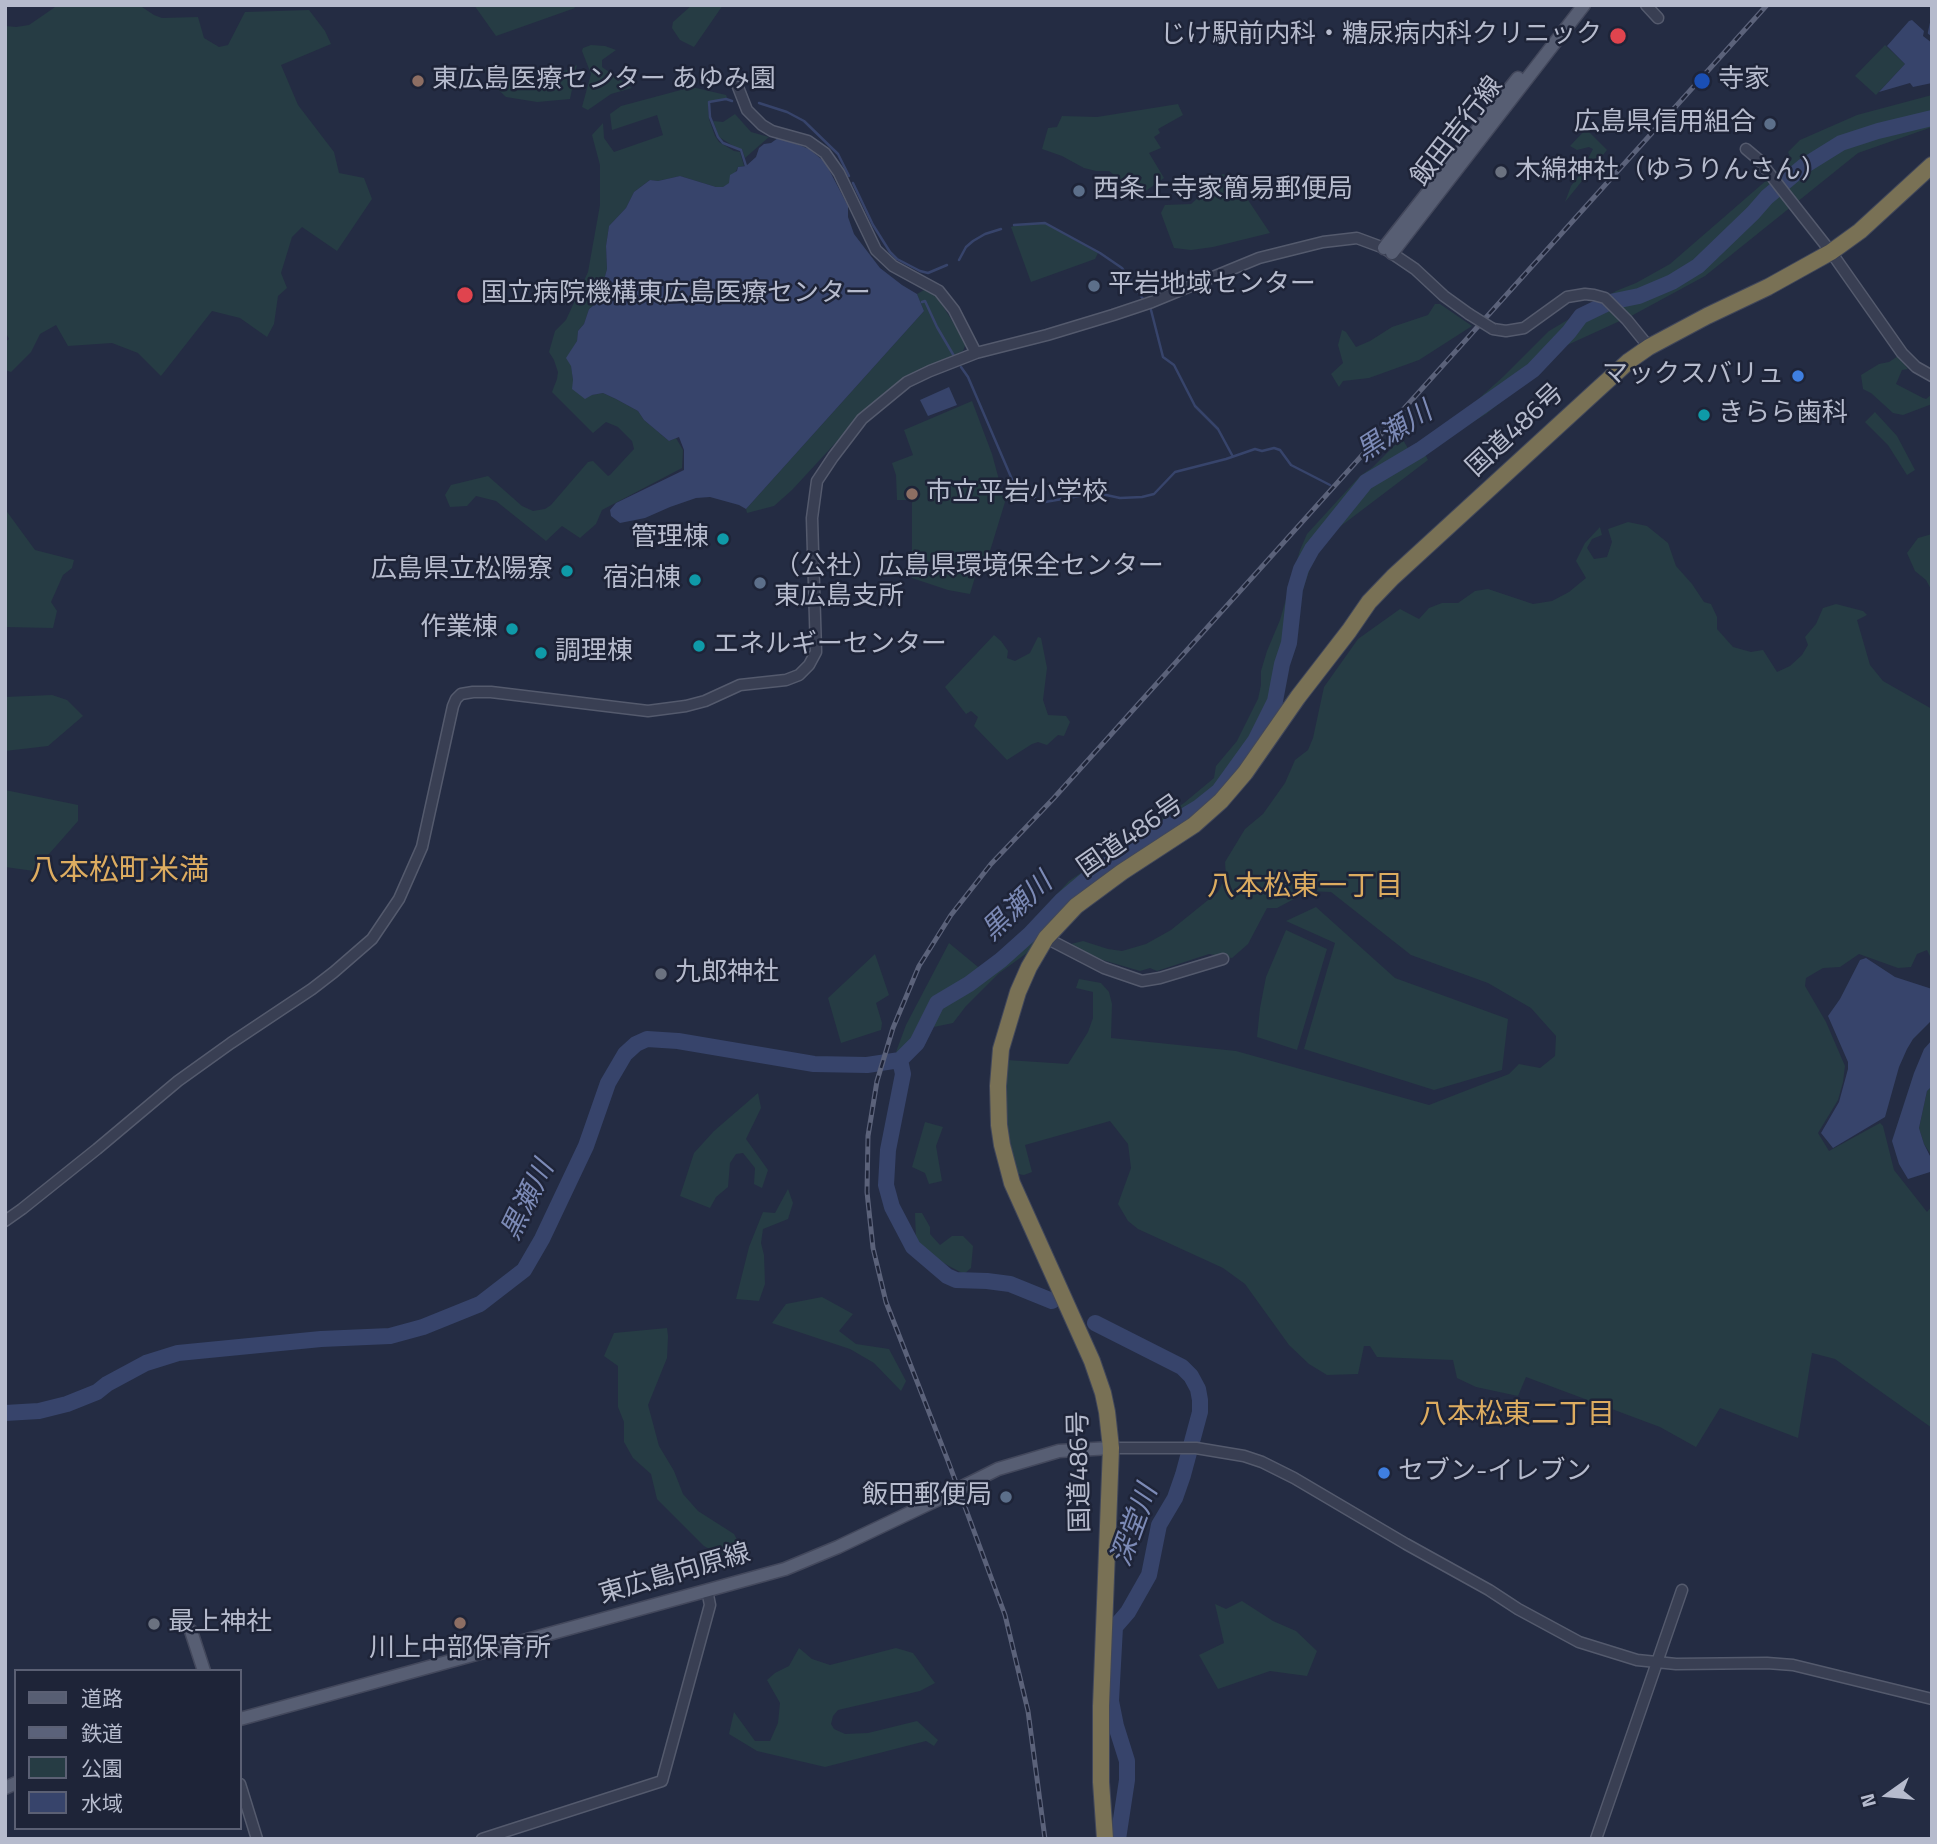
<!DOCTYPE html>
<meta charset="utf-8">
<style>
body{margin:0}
#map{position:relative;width:1937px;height:1844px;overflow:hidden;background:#242c43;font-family:"Titillium Web","Noto Sans JP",sans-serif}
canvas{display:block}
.frame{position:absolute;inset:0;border:7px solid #b6bbcd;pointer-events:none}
.legend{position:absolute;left:14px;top:1669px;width:228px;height:161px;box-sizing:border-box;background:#1e2438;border:2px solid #5b6074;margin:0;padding:9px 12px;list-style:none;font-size:21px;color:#b6bbcd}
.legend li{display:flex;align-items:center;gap:14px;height:35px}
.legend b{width:35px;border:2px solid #5b6074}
.north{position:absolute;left:1853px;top:1760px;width:70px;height:70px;-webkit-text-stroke:5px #1e2438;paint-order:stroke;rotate:255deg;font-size:19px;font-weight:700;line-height:28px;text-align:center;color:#b6bbcd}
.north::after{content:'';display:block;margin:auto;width:24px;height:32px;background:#b6bbcd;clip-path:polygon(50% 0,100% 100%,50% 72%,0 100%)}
</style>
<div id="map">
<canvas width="1937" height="1844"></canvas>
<div class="frame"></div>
<ul class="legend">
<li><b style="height:9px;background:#575e73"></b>道路</li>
<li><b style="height:9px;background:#5b627a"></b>鉄道</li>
<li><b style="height:19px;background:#263c44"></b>公園</li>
<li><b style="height:19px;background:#37446b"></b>水域</li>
</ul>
<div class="north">N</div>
</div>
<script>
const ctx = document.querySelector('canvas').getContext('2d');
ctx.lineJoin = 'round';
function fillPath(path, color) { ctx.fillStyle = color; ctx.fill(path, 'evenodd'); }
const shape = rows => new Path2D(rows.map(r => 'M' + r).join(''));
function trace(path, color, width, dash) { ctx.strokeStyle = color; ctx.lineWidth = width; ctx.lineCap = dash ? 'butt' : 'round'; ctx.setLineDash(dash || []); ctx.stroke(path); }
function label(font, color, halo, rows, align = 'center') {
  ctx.font = font + ' "Titillium Web","Noto Sans JP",sans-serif'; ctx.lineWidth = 5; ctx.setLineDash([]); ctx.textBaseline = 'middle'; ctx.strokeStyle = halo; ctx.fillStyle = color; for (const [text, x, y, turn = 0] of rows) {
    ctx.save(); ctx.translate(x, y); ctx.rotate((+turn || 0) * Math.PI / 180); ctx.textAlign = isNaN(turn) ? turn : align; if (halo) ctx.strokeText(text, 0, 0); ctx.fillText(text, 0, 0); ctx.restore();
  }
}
fillPath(shape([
 [58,5,139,5,154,15,162,18,198,17,204,38,219,47,228,45,245,12,309,10,325,31,331,44,281,65,298,105,334,152,339,173,364,178,372,199,337,251,302,227,292,237,281,273,287,288,278,296,274,324,267,337,240,318,212,311,161,376,138,353,112,343,68,346,56,325,40,334,31,352,11,372,5,370,5,342,9,339,5,331,5,26,16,27,29,25],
 [474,5,573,5,575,8,496,36],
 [692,5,723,5,694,47,680,40,672,28,673,22],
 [591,45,605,46,616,50,602,60,602,67,632,88,611,94,588,110,582,107,591,74,582,51,583,48],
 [1885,45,1905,64,1876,95,1855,76],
 [577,65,570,99,537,102,506,97,490,82,483,67,520,81,530,81,556,70,560,73],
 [692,87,726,95,727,98,708,103,709,119,715,136,719,142,734,151,740,152,744,166,738,167,730,183,723,187,716,187,680,176,658,181,650,180,634,192,626,208,609,226,606,246,607,269,598,302,589,309,584,324,578,331,577,341,570,354,573,380,592,395,603,393,616,399,638,411,644,420,669,441,676,438,683,450,682,468,602,510,596,524,580,538,562,526,546,541,496,501,476,496,467,506,450,507,445,495,451,485,488,476,522,506,533,511,545,509,551,505,588,462,593,461,608,476,610,475,634,449,632,441,618,427,606,422,593,433,552,392,557,379,558,372,554,360,549,352,555,331,566,320,588,272,600,205,600,165,592,135,603,123,604,138,614,152,663,135,657,115,612,130,610,114,621,106],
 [1932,95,1932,127,1858,153,1705,276,1633,315,1563,347,1515,391,1486,414,1445,439,1425,454,1428,460,1337,529,1317,548,1301,595,1284,679,1282,700,1243,763,1219,794,1181,825,1123,860,1072,900,1031,950,998,974,966,1006,953,1023,929,1028,921,1050,905,1057,896,1052,906,1025,949,943,978,967,1003,953,1069,881,1184,803,1214,778,1216,766,1237,741,1258,699,1261,685,1261,671,1267,651,1280,620,1300,550,1307,534,1360,476,1373,467,1402,438,1410,452,1418,443,1465,411,1504,376,1549,331,1616,291,1636,283,1670,264,1791,159,1788,152,1800,140,1857,115],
 [1178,104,1183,115,1158,129,1160,133,1154,137,1161,148,1149,153,1164,178,1140,195,1109,171,1096,171,1084,168,1062,156,1042,149,1048,128,1057,127,1062,116,1097,117],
 [735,114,751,132,769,137,745,158,742,149,738,149,719,137,713,121,723,122],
 [1586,129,1607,150,1565,202,1571,186,1578,177,1593,149,1589,147,1577,150,1570,146],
 [1223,174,1234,179,1270,233,1213,247,1191,250,1174,248,1161,213,1165,205,1191,204,1208,189,1214,179],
 [1019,224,1046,224,1098,253,1095,259,1031,282,1011,227],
 [924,290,936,295,966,343,963,351,942,360,910,378,864,412,792,490,774,506,747,513,746,509,924,311,917,294],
 [1435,304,1440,304,1472,326,1419,360,1369,378,1343,381,1339,387,1331,374,1343,363,1338,345,1342,330,1346,332,1356,347,1370,341,1392,327,1428,315],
 [1898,356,1908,369,1902,370,1896,384,1923,398,1926,399,1932,394,1932,404,1903,415,1893,413,1871,393,1863,389,1861,375,1879,364,1889,362],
 [972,401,992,454,1005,502,990,551,978,567,970,594,948,590,912,578,912,500,897,500,896,475,892,463,913,455,904,430],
 [1875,412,1897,436,1915,470,1907,475,1888,445,1865,422],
 [5,509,35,550,74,560,72,568,63,575,51,602,57,611,53,628,5,627],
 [1628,522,1647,526,1668,543,1676,566,1692,584,1704,602,1711,604,1717,617,1717,629,1733,647,1751,652,1763,650,1777,672,1790,666,1802,655,1808,645,1805,637,1816,624,1823,608,1836,604,1863,611,1867,615,1857,620,1870,665,1883,681,1932,709,1932,960,1927,950,1917,954,1911,967,1898,968,1859,954,1840,967,1823,968,1806,978,1805,986,1826,1022,1845,1066,1843,1082,1838,1100,1818,1133,1829,1151,1880,1123,1883,1126,1894,1170,1927,1212,1932,1206,1932,1428,1835,1359,1812,1353,1798,1438,1720,1408,1696,1447,1660,1427,1526,1377,1518,1396,1476,1387,1457,1378,1453,1360,1377,1357,1370,1346,1364,1346,1358,1374,1327,1375,1309,1364,1289,1345,1245,1284,1223,1268,1138,1229,1128,1221,1118,1204,1131,1168,1128,1144,1110,1121,1025,1145,1032,1172,1024,1175,1018,1174,1005,1124,1005,1098,1007,1060,1068,1064,1088,1032,1093,1018,1093,992,1076,988,1079,979,1101,983,1109,992,1112,1004,1111,1038,1236,1051,1429,1105,1509,1074,1519,1064,1540,1068,1555,1056,1556,1036,1531,1008,1488,983,1411,955,1331,892,1309,891,1277,908,1267,908,1248,944,1232,958,1209,954,1157,971,1150,968,1140,971,1079,953,1067,945,1083,941,1108,949,1122,951,1146,944,1171,930,1218,892,1226,876,1225,862,1245,829,1263,814,1285,783,1295,760,1308,750,1313,738,1324,687,1358,639,1400,609,1419,619,1429,608,1442,603,1458,603,1475,591,1488,589,1533,604,1552,601,1569,592,1586,578,1576,561,1585,543,1600,527,1602,535,1592,539,1587,548,1594,559,1607,557,1612,542,1608,529],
 [1932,534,1932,591,1926,580,1915,571,1907,553,1918,538],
 [994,635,1001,641,1008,651,1007,658,1015,661,1030,653,1038,637,1041,638,1047,668,1043,700,1048,715,1066,716,1070,722,1064,736,1058,735,1047,745,1038,742,1032,744,1007,760,974,726,978,717,971,711,966,714,945,687],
 [52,695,67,700,83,716,48,746,5,751,5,697],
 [5,790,78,805,78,821,34,871,5,867],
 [1316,907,1395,978,1508,1019,1502,1070,1434,1090,1304,1049,1335,943,1286,921],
 [1286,930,1327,949,1297,1050,1257,1037,1260,1008,1266,977],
 [875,954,889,995,876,1003,882,1023,881,1030,841,1043,828,998],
 [1932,1086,1932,1156,1924,1144,1919,1128,1927,1091],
 [758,1093,761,1108,746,1139,768,1170,762,1188,754,1184,755,1168,743,1153,736,1154,730,1163,728,1187,716,1197,710,1208,680,1196,694,1153,714,1131],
 [925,1122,943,1127,936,1146,942,1181,929,1184,925,1173,912,1167],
 [788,1189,793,1203,788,1219,763,1229,761,1243,764,1255,765,1284,759,1301,736,1299,749,1247,763,1212,775,1213],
 [915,1213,922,1213,930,1227,930,1234,940,1245,952,1236,963,1236,973,1246,971,1268,964,1274,923,1252,916,1241],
 [822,1297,853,1314,839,1331,856,1344,889,1349,906,1381,901,1391,874,1363,850,1349,772,1323,786,1304],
 [667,1328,668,1336,667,1358,648,1405,659,1446,674,1471,683,1494,698,1511,734,1534,741,1547,728,1560,704,1546,657,1499,651,1474,633,1458,624,1442,624,1422,618,1407,618,1366,604,1356,614,1333],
 [1242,1601,1273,1621,1296,1631,1317,1651,1307,1676,1270,1671,1218,1689,1199,1655,1224,1643,1215,1604,1226,1609],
 [799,1648,812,1659,830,1665,896,1648,913,1653,935,1683,920,1691,838,1710,833,1716,831,1724,834,1729,845,1734,868,1733,917,1721,938,1740,934,1746,926,1741,825,1767,757,1751,729,1734,734,1712,755,1741,770,1741,778,1723,780,1703,767,1680,775,1673,789,1666]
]), '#263c44');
fillPath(shape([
 [1912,20,1924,31,1923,36,1932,43,1932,83,1913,87,1910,83,1879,92,1905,64,1887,46,1909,21],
 [778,138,787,140,809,149,825,162,848,206,848,217,854,234,880,268,902,285,917,294,924,311,746,509,739,505,710,497,696,498,670,507,645,518,620,523,611,516,610,510,616,503,684,470,684,450,679,437,669,441,644,420,638,411,616,399,603,393,592,395,585,399,572,389,573,380,571,366,566,358,577,341,578,331,584,324,589,309,598,302,607,269,606,246,609,226,626,208,634,192,650,180,658,181,680,176,716,187,723,187,729,183,730,175,737,171,738,167,746,166,756,157,759,148,764,144,771,143],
 [949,387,957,405,928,416,920,400],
 [1866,958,1895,977,1932,989,1932,1020,1913,1039,1907,1049,1899,1067,1885,1117,1833,1148,1821,1133,1839,1102,1848,1069,1848,1062,1828,1016,1840,999,1860,960],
 [1932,1040,1932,1086,1927,1091,1919,1128,1924,1144,1931,1158,1932,1170,1930,1172,1908,1179,1899,1164,1892,1141,1914,1073,1924,1049]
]), '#37446b');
trace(shape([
 [1932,19,1929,33,1932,35],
 [732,101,726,99,709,102,710,117,718,137,723,143,741,150,746,166],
 [759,103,787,112,804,121,838,154,849,176],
 [853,183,873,225,890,252,897,259,920,271,928,273,947,265],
 [1014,225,1045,223,1100,253,1122,268,1143,299],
 [959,260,966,247,973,241,985,234,1001,229],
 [922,302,925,301,937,327,954,356],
 [1151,310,1163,357,1174,365,1195,406,1218,429,1232,455],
 [961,367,968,377,1014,484,1038,500,1045,502,1097,493,1120,498,1142,497,1154,494,1175,472,1226,459,1255,449,1262,451,1274,448,1280,450,1291,465,1330,485],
 [1343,500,1347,504]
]), '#37446b', 2.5);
trace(shape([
 [900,1060,903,1074,888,1150,886,1185,892,1207,913,1247,947,1276,956,1280,987,1281,1010,1284,1052,1301],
 [1095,1323,1182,1367,1191,1376,1198,1389,1200,1400,1200,1412,1183,1475,1175,1498,1159,1525,1149,1575,1128,1612,1115,1627,1111,1701,1116,1726,1127,1761,1127,1780,1118,1839],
 [5,1413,39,1411,67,1404,97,1392,107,1384,146,1363,178,1353,321,1339,390,1336,423,1327,480,1304,524,1270,542,1239,586,1146,608,1083,625,1054,636,1044,647,1039,678,1041,814,1064,867,1065,900,1060,917,1043,937,1003,969,984,1001,960,1030,934,1062,900,1095,872,1122,856,1136,850,1169,825,1199,807,1219,791,1255,741,1275,701,1282,664,1289,643,1295,589,1301,569,1312,549,1366,482,1420,450,1533,370,1569,332,1581,316,1610,302,1639,296,1672,282,1698,266,1753,213,1767,197,1804,166,1841,143,1878,131,1932,118]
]), '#37446b', 16);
const minor = shape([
 [1646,5,1658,18],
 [738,87,747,110,762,125,772,131,808,141,825,153,839,173,876,250,893,266,939,291,954,310,976,353],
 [1746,149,1759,160,1787,196,1831,252,1902,353,1916,367,1932,376],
 [1493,329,1506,331,1524,328,1567,297,1585,294,1594,295,1605,298,1627,320,1649,347],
 [1046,938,1104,968,1142,981,1160,978,1223,959],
 [5,1221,22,1209,97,1149,178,1081,231,1043,312,989,334,972,372,939,399,899,422,847,453,706,456,699,461,694,473,692,491,692,648,711,686,706,705,701,740,685,786,680,799,675,809,665,816,652,812,518,817,481,833,457,862,419,907,382,930,371,976,353,1047,335,1113,315,1152,302,1259,258,1323,242,1357,238,1384,248,1415,269,1444,296,1469,314],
 [1111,1448,1196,1448,1244,1456,1262,1462,1294,1478,1406,1544,1489,1590,1518,1609,1579,1642,1637,1660,1676,1664,1767,1663,1793,1665,1932,1699],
 [240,1784,257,1839],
 [482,1839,662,1781,710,1605,707,1590],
 [1596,1839,1682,1590]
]);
const major = shape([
 [1384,248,1518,78],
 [1392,253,1584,5],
 [968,1484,998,1469,1059,1451,1111,1448],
 [191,1631,204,1671],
 [240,1719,785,1569,838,1547,945,1496],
 [5,1788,16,1783]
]);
const highway = shape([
 [1105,1839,1101,1782,1101,1706,1111,1448,1107,1412,1103,1393,1092,1361,1012,1183,1002,1145,999,1125,998,1086,1001,1049,1018,992,1029,967,1046,938,1076,906,1122,872,1194,825,1221,801,1245,773,1298,697,1349,631,1369,602,1393,577,1596,391,1629,361,1649,347,1707,316,1768,287,1831,252,1860,231,1932,165]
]);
trace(minor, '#545a6d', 13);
trace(major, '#43485c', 15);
trace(highway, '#41475a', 18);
trace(minor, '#393f53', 10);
trace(major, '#575e73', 12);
trace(highway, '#797155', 16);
const rail = shape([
 [1045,1839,1028,1711,1005,1615,948,1461,886,1302,873,1248,867,1192,868,1136,877,1081,893,1028,919,966,951,915,991,864,1053,799,1767,5]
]);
trace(rail, '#5b627a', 5);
trace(rail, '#1e2438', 2.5, [8]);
const minorBridge = shape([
 [1469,314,1493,329]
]);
const majorBridge = shape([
 [945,1496,968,1484]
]);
trace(minorBridge, '#545a6d', 13, []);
trace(majorBridge, '#43485c', 15, []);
trace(minorBridge, '#393f53', 10);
trace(majorBridge, '#575e73', 12);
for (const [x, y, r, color] of [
 [1618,36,9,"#e0444e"],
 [418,81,7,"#8d6e63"],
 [1702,81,9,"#1a4fb4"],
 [1770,124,7,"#5c6f8a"],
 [1501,172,7,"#6b7280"],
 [1079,191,7,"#5c6f8a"],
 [1094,286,7,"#5c6f8a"],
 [465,295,9,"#e0444e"],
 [1798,376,7,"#3f7fe0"],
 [1704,415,7,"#0f9aa8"],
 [912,494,7,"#8d6e63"],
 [723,539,7,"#0f9aa8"],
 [567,571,7,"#0f9aa8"],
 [695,580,7,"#0f9aa8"],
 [760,583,7,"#5c6f8a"],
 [512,629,7,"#0f9aa8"],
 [699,646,7,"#0f9aa8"],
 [541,653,7,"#0f9aa8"],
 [661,974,7,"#6b7280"],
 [1384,1473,7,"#3f7fe0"],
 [1006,1497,7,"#5c6f8a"],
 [460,1623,7,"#8d6e63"],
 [154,1624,7,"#6b7280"]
]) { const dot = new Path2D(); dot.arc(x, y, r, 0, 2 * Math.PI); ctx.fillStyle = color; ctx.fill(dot); trace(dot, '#1e2438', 2.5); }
label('26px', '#b6bbcd', '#1e2438', [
 ["じけ駅前内科・糖尿病内科クリニック",1602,36,"right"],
 ["東広島医療センター あゆみ園",432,81],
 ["寺家",1718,81],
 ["広島県信用組合",1756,124,"right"],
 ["木綿神社（ゆうりんさん）",1515,172],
 ["西条上寺家簡易郵便局",1093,191],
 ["平岩地域センター",1108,286],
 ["国立病院機構東広島医療センター",481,295],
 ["マックスバリュ",1784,376,"right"],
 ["きらら歯科",1718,415],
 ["市立平岩小学校",926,494],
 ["管理棟",709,539,"right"],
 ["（公社）広島県環境保全センター",774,568],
 ["東広島支所",774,598],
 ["広島県立松陽寮",553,571,"right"],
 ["宿泊棟",681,580,"right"],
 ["作業棟",498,629,"right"],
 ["エネルギーセンター",713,646],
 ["調理棟",555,653],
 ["九郎神社",675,974],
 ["セブン-イレブン",1398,1473],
 ["飯田郵便局",992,1497,"right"],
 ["最上神社",168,1624],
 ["川上中部保育所",460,1650,"center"]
], 'left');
label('26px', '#b6bbcd', '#1e2438', [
 ["飯田吉行線",1458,132,-52],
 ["国道486号",1516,431,-43],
 ["国道486号",1131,837,-35],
 ["国道486号",1081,1472,-91],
 ["東広島向原線",675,1575,-16]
]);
label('italic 28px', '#7c8ab6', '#1e2438', [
 ["黒瀬川",1395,433,-33],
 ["黒瀬川",1018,908,-43],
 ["黒瀬川",529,1201,-64],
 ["深堂川",1136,1526,-70]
]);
label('28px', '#ddac60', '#1e2438', [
 ["八本松東一丁目",1305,888],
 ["八本松東二丁目",1517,1416]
]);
label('30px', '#ddac60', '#1e2438', [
 ["八本松町米満",119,873]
]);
</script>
